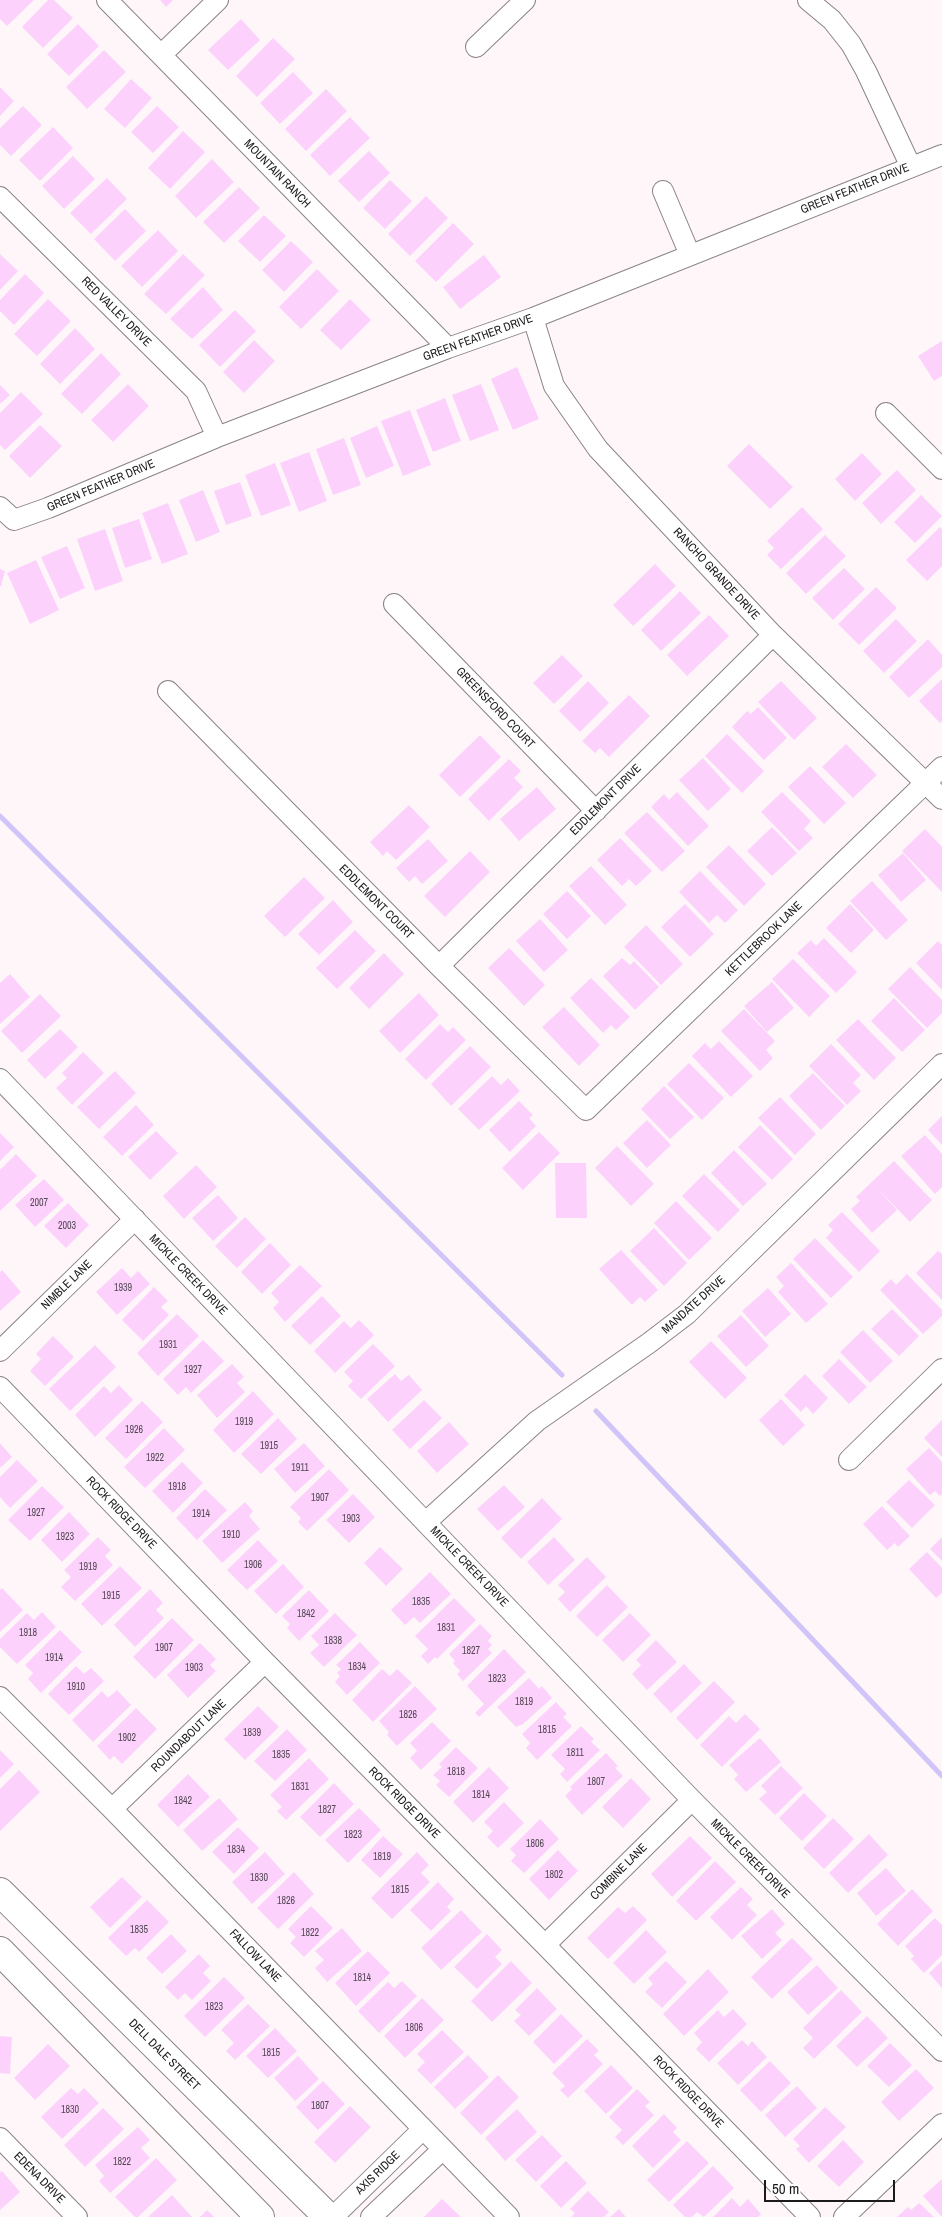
<!DOCTYPE html>
<style>
body{margin:0}
#map{position:relative;width:942px;height:2217px;overflow:hidden;background:#fef6f8;font-family:"Archivo Narrow",sans-serif}
canvas{display:block}
.scale{position:absolute;left:764px;top:2180px;width:131px;height:22px;box-sizing:border-box;border:2px solid #1d1a1b;border-top:0;padding-left:6px;font-size:15px;line-height:18px;white-space:nowrap;color:#1d1a1b;-webkit-text-stroke:4px #fff;paint-order:stroke}
</style>
<div id="map">
<canvas width="942" height="2217"></canvas>
<div class="scale">50 m</div>
</div>
<script>
const ctx = document.querySelector('canvas').getContext('2d');
ctx.lineJoin = 'round';
const shape = rows => new Path2D(rows.map(r => 'M' + r).join(''));
function trace(path, color, width, dash) { ctx.strokeStyle = color; ctx.lineWidth = width; ctx.lineCap = dash ? 'butt' : 'round'; ctx.setLineDash(dash || []); ctx.stroke(path); }
function fillPath(path, color) { ctx.fillStyle = color; ctx.fill(path, 'evenodd'); }
function label(font, color, halo, rows, align = 'center') {
  ctx.font = font + ' "Archivo Narrow",sans-serif'; ctx.lineWidth = 4.5; ctx.setLineDash([]); ctx.textBaseline = 'middle'; ctx.strokeStyle = halo; ctx.fillStyle = color; for (const [text, x, y, turn = 0] of rows) {
    ctx.save(); ctx.translate(x, y); ctx.rotate((+turn || 0) * Math.PI / 180); ctx.textAlign = isNaN(turn) ? turn : align; if (halo) ctx.strokeText(text, 0, 0); ctx.fillText(text, 0, 0); ctx.restore();
  }
}
trace(shape([
 [0,816,562,1375],
 [596,1411,942,1776]
]), '#d1c4f8', 5);
fillPath(shape([
 [0,0,34,0,7,26,0,19],
 [48,0,54,0,73,18,43,48,22,27],
 [160,0,173,0,166,7],
 [241,19,260,40,228,70,208,50],
 [78,24,99,46,69,76,47,54],
 [273,38,295,59,257,97,236,76],
 [104,50,126,72,87,109,66,87],
 [293,72,313,93,280,124,260,103],
 [131,79,152,98,125,128,104,109],
 [0,87,14,101,0,116],
 [326,89,347,111,306,151,285,129],
 [23,106,42,125,11,156,0,145,0,128],
 [157,106,179,127,153,153,131,132],
 [350,117,370,138,330,176,310,155],
 [53,127,73,148,40,181,19,160],
 [183,131,205,152,170,189,148,168],
 [369,151,390,173,359,202,338,181],
 [73,156,95,179,64,209,42,186],
 [212,159,234,182,196,218,175,196],
 [107,178,127,199,91,234,70,213],
 [390,180,412,201,385,229,363,208],
 [239,187,260,208,224,243,203,222],
 [426,196,448,218,410,256,388,234],
 [125,209,146,231,115,261,94,239],
 [264,215,286,236,260,262,238,241],
 [453,223,474,244,436,282,415,261],
 [158,230,178,251,142,287,121,266],
 [291,241,313,262,284,292,262,270],
 [0,254,18,271,0,290],
 [183,254,205,275,166,314,144,294],
 [484,255,501,277,460,309,443,287],
 [317,269,339,291,301,329,279,307],
 [25,274,44,293,14,325,0,311,0,300],
 [203,287,223,310,192,339,170,319],
 [48,299,71,321,37,356,14,334],
 [350,299,371,320,341,350,320,330],
 [235,310,256,331,220,367,199,345],
 [75,328,95,349,60,384,40,364],
 [254,340,275,361,244,393,223,372],
 [942,341,942,376,934,381,918,356],
 [101,353,121,374,82,414,61,394],
 [517,367,539,419,513,430,491,379],
 [128,384,149,406,113,442,91,420],
 [481,384,499,430,470,441,452,395],
 [0,385,10,395,0,404],
 [21,392,43,414,5,450,0,445,0,413],
 [445,398,461,441,433,452,416,410],
 [410,410,431,465,403,476,381,421],
 [40,425,62,446,30,478,9,456],
 [377,426,394,466,366,478,350,438],
 [344,438,361,485,333,495,316,449],
 [749,444,793,487,770,509,727,466],
 [309,452,327,501,299,512,280,463],
 [862,453,882,474,855,501,835,479],
 [275,463,291,505,261,516,245,475],
 [897,470,916,490,881,524,862,503],
 [240,482,252,516,226,525,214,491],
 [203,490,220,532,196,542,179,500],
 [921,495,942,516,915,543,894,522],
 [168,503,188,554,162,564,142,513],
 [802,507,823,529,781,569,767,555,774,548,767,541],
 [139,519,152,559,125,568,112,528],
 [940,527,942,530,942,566,927,581,906,560],
 [105,529,123,581,95,591,77,539],
 [825,535,846,556,806,594,786,573],
 [67,546,85,588,60,599,41,557],
 [36,560,59,610,30,624,7,573],
 [655,564,676,586,633,626,613,605],
 [844,568,865,589,833,620,812,598],
 [0,569,5,571,1,586,0,586],
 [876,587,897,608,859,645,838,624],
 [680,591,701,613,661,651,641,630],
 [709,615,729,636,687,676,667,655],
 [896,619,917,641,884,673,863,651],
 [928,639,942,655,942,667,909,698,889,677],
 [562,655,583,676,554,704,533,683],
 [942,679,942,721,940,723,919,701],
 [588,681,609,703,580,732,559,711],
 [781,681,817,718,794,740,758,702],
 [629,695,650,716,609,757,600,748,595,753,582,741],
 [758,707,787,738,764,760,732,727,747,711,751,714],
 [727,734,764,771,742,793,705,756],
 [480,735,501,757,460,797,439,775],
 [846,744,877,775,853,798,822,767],
 [703,758,731,789,708,811,679,780],
 [509,759,521,771,514,778,523,787,489,821,468,799],
 [810,766,846,803,824,824,788,787],
 [537,787,556,809,519,841,500,819],
 [677,792,709,826,688,846,651,807,664,794,669,800],
 [782,792,811,821,804,829,813,838,799,851,761,812],
 [409,805,430,827,396,860,387,851,383,856,370,842],
 [647,812,685,851,662,872,624,833],
 [772,827,797,853,772,876,747,851],
 [925,829,942,847,942,892,902,851],
 [620,838,652,871,636,886,629,879,622,886,597,860],
 [428,839,448,861,422,884,415,876,409,882,396,868],
 [729,845,766,884,744,906,706,867],
 [470,851,490,872,445,917,424,896],
 [903,853,926,880,901,902,878,875],
 [591,866,627,905,605,925,569,886],
 [700,871,738,910,725,923,717,915,709,923,679,892],
 [304,877,325,898,285,937,264,916],
 [872,881,908,920,886,940,850,901],
 [567,891,591,916,567,939,543,914],
 [333,900,353,922,319,955,298,934],
 [685,904,714,934,690,957,661,927],
 [850,904,874,930,851,953,826,928],
 [540,919,568,950,544,972,516,941],
 [646,925,683,964,661,985,624,947],
 [355,930,376,951,337,989,316,968],
 [824,938,857,972,836,993,797,953,811,940,816,946],
 [938,941,942,945,942,990,916,963],
 [509,948,545,985,524,1006,488,968],
 [384,953,404,974,369,1009,349,988],
 [622,958,630,965,634,961,659,987,635,1010,603,976],
 [793,959,830,996,809,1017,772,979],
 [910,967,942,1000,942,1013,927,1028,888,989],
 [10,974,30,997,0,1024,0,983],
 [591,978,630,1017,616,1030,611,1025,603,1033,570,998],
 [772,982,794,1008,767,1032,744,1006],
 [419,993,439,1015,400,1053,379,1031],
 [40,994,61,1016,22,1053,1,1031],
 [894,998,925,1030,902,1052,871,1021],
 [564,1007,600,1045,579,1066,542,1027],
 [744,1009,775,1041,766,1050,773,1058,760,1071,721,1031],
 [858,1019,896,1058,874,1080,836,1040],
 [440,1024,448,1032,453,1027,466,1040,426,1080,405,1059],
 [60,1029,78,1047,45,1079,27,1060],
 [719,1041,753,1076,731,1097,692,1056,705,1043,711,1049],
 [831,1044,861,1075,853,1083,861,1091,847,1105,809,1066],
 [470,1046,491,1067,451,1106,431,1084],
 [83,1052,104,1073,72,1105,56,1088,67,1078,62,1073],
 [689,1063,724,1098,702,1120,667,1084],
 [115,1071,136,1093,99,1129,77,1107],
 [813,1073,845,1106,821,1130,789,1096],
 [492,1076,501,1085,508,1078,520,1091,479,1130,458,1109],
 [664,1086,694,1117,670,1139,641,1109],
 [780,1097,816,1134,795,1155,758,1118],
 [519,1101,533,1115,529,1118,536,1126,510,1152,489,1130],
 [136,1105,154,1125,122,1156,103,1137],
 [942,1116,942,1145,928,1130],
 [647,1120,671,1145,647,1168,623,1143],
 [760,1125,793,1159,772,1180,738,1147],
 [156,1131,178,1153,150,1180,128,1157],
 [539,1132,560,1153,523,1190,502,1168],
 [0,1133,14,1147,0,1161],
 [925,1135,942,1154,942,1187,935,1194,901,1156],
 [617,1146,654,1184,631,1206,595,1168],
 [734,1150,767,1184,743,1206,711,1173],
 [16,1154,37,1176,0,1211,0,1170],
 [894,1161,932,1200,910,1222,875,1186,897,1210,872,1233,851,1209,860,1201,856,1197],
 [555,1163,586,1163,587,1218,556,1218],
 [196,1165,217,1187,184,1219,163,1196],
 [704,1174,740,1210,718,1232,682,1196],
 [44,1179,64,1200,35,1227,15,1205],
 [218,1195,238,1218,213,1241,192,1218],
 [676,1201,712,1238,689,1260,654,1223],
 [68,1203,89,1225,66,1248,44,1226],
 [842,1212,880,1251,859,1272,826,1238,833,1230,828,1225],
 [245,1217,266,1239,237,1268,215,1246],
 [654,1228,687,1263,664,1286,630,1251],
 [815,1238,853,1277,831,1298,793,1259],
 [270,1243,291,1265,262,1294,241,1272],
 [621,1250,658,1290,645,1302,640,1297,632,1305,599,1269],
 [938,1251,942,1254,942,1300,916,1273],
 [791,1263,828,1304,806,1323,778,1292,784,1286,776,1277],
 [300,1265,322,1286,285,1322,273,1308,279,1302,271,1293],
 [122,1268,131,1278,138,1271,150,1284,117,1315,96,1292],
 [2,1270,21,1292,0,1311,0,1272],
 [907,1274,942,1310,942,1316,923,1334,880,1290,891,1279,896,1285],
 [154,1287,168,1301,161,1307,169,1315,143,1341,122,1320],
 [768,1288,791,1314,765,1337,742,1311],
 [322,1296,341,1316,310,1345,291,1326],
 [892,1309,919,1336,899,1356,871,1329],
 [177,1314,199,1336,158,1376,137,1353],
 [741,1315,769,1346,746,1367,717,1336],
 [359,1320,374,1335,335,1373,314,1351,344,1321,351,1328],
 [863,1330,893,1361,870,1383,840,1352],
 [53,1336,74,1357,45,1386,30,1371,41,1359,36,1354],
 [203,1340,224,1361,191,1393,186,1387,178,1395,163,1379],
 [711,1341,747,1378,725,1399,689,1362],
 [373,1344,395,1366,361,1399,348,1386,353,1381,344,1372],
 [95,1345,116,1367,70,1411,49,1389],
 [839,1359,867,1387,849,1404,822,1376],
 [232,1364,244,1377,237,1383,245,1392,217,1418,197,1395],
 [395,1374,401,1381,409,1375,422,1390,388,1422,367,1399],
 [805,1374,828,1398,813,1414,806,1406,801,1412,784,1395],
 [119,1385,133,1400,95,1437,75,1415,104,1386,111,1393],
 [253,1391,274,1414,234,1453,213,1430],
 [781,1399,805,1425,783,1446,759,1420],
 [424,1400,442,1418,410,1449,392,1430],
 [142,1401,163,1422,126,1459,105,1438],
 [278,1418,297,1439,261,1474,241,1454],
 [942,1420,942,1457,924,1438],
 [449,1422,469,1444,437,1473,417,1451],
 [164,1428,185,1450,145,1488,124,1467],
 [0,1443,12,1457,0,1468],
 [304,1443,325,1466,295,1493,274,1469],
 [929,1448,942,1462,942,1494,940,1496,935,1491,930,1495,906,1469],
 [17,1460,38,1481,10,1508,0,1497,0,1477],
 [182,1462,203,1483,173,1513,152,1491],
 [329,1469,349,1490,307,1531,298,1522,301,1518,290,1507],
 [909,1480,935,1505,912,1528,886,1502],
 [504,1485,525,1507,498,1531,477,1509],
 [42,1486,64,1507,30,1541,8,1520],
 [205,1489,227,1510,197,1540,176,1518],
 [353,1494,375,1517,349,1543,326,1520],
 [542,1498,562,1519,521,1559,501,1538],
 [245,1502,253,1511,249,1516,260,1529,222,1563,202,1541],
 [882,1506,910,1536,898,1547,895,1543,887,1550,863,1524],
 [69,1512,90,1534,62,1562,41,1540],
 [98,1537,111,1550,105,1556,113,1565,75,1601,61,1587,71,1577,64,1570],
 [554,1537,575,1560,548,1585,527,1562],
 [942,1537,942,1561,930,1549],
 [258,1540,278,1561,247,1590,227,1570],
 [380,1547,403,1569,386,1586,364,1563],
 [927,1552,942,1568,942,1593,936,1598,909,1569],
 [587,1557,606,1577,570,1612,558,1599,565,1592,558,1585],
 [283,1564,304,1587,276,1614,254,1591],
 [120,1566,142,1588,102,1626,81,1604],
 [430,1572,451,1594,420,1623,414,1617,405,1625,391,1610],
 [607,1585,628,1607,597,1637,576,1616],
 [2,1588,23,1610,0,1632,0,1590],
 [150,1589,163,1603,156,1610,164,1618,135,1647,114,1625],
 [309,1590,329,1611,299,1641,287,1628,290,1624,282,1616],
 [454,1598,476,1620,437,1659,435,1657,428,1664,421,1656,428,1649,415,1636],
 [42,1612,56,1627,17,1664,0,1647,0,1639,27,1613,34,1620],
 [335,1613,357,1635,324,1667,310,1653,319,1645,311,1636],
 [630,1613,651,1635,623,1662,602,1640],
 [172,1618,194,1640,155,1679,133,1657],
 [480,1624,492,1636,488,1641,492,1645,488,1649,492,1653,463,1681,457,1674,460,1671,453,1663,455,1661,449,1654],
 [60,1630,82,1652,41,1693,28,1679,33,1673,25,1665],
 [656,1640,677,1662,647,1690,632,1674,641,1665,636,1660],
 [360,1642,380,1663,347,1695,335,1682,340,1676,337,1673,341,1669,336,1665],
 [200,1643,216,1659,210,1665,216,1671,188,1698,167,1675],
 [504,1649,526,1672,479,1717,475,1713,484,1704,467,1686],
 [684,1664,702,1683,671,1713,653,1694],
 [76,1666,84,1674,91,1668,104,1681,69,1715,48,1694],
 [382,1669,390,1676,397,1669,412,1683,373,1722,352,1700],
 [529,1678,539,1689,542,1686,552,1698,523,1724,516,1727,497,1707],
 [714,1681,735,1702,697,1740,676,1718],
 [415,1686,437,1709,397,1746,387,1735,389,1732,379,1721],
 [117,1690,131,1705,93,1742,72,1720,102,1691,108,1698],
 [556,1702,567,1714,563,1717,572,1726,537,1760,526,1748,530,1743,522,1734],
 [258,1706,279,1727,245,1760,224,1739],
 [136,1708,157,1729,122,1764,114,1756,110,1760,97,1746],
 [745,1714,760,1729,722,1767,700,1745,729,1716,736,1723],
 [432,1722,451,1741,421,1770,410,1758,417,1751,410,1743],
 [581,1726,594,1739,591,1742,600,1750,567,1782,560,1774,565,1769,551,1755],
 [287,1729,307,1750,275,1781,254,1761],
 [760,1738,781,1762,746,1792,734,1779,738,1775,729,1765],
 [456,1747,478,1768,449,1797,436,1785,440,1781,433,1775,442,1767,439,1764],
 [0,1750,14,1764,0,1778],
 [606,1753,618,1766,615,1768,623,1776,582,1815,565,1796,572,1789,570,1787],
 [309,1758,329,1779,286,1820,277,1811,282,1807,270,1795],
 [781,1766,803,1788,775,1815,759,1799,767,1792,761,1786],
 [489,1767,509,1788,473,1823,453,1802],
 [19,1770,40,1792,0,1831,0,1789],
 [188,1774,210,1797,178,1827,157,1805],
 [631,1778,651,1799,623,1828,602,1807],
 [334,1783,354,1804,320,1837,300,1817],
 [804,1793,827,1816,802,1841,779,1818],
 [219,1798,238,1819,202,1851,183,1830],
 [504,1802,524,1823,498,1848,487,1837,493,1831,484,1822],
 [359,1808,381,1830,348,1863,325,1840],
 [833,1818,854,1839,824,1869,803,1848],
 [540,1819,559,1839,524,1873,511,1861,516,1855,510,1849],
 [238,1827,259,1848,234,1874,212,1852],
 [869,1834,888,1855,848,1893,829,1873],
 [383,1836,403,1854,380,1878,361,1860],
 [690,1836,712,1858,672,1897,651,1874],
 [558,1850,578,1871,549,1900,529,1879],
 [265,1852,285,1874,252,1904,232,1882],
 [417,1852,429,1865,421,1873,430,1882,392,1919,371,1898],
 [715,1861,736,1882,696,1921,676,1901],
 [886,1868,906,1891,876,1916,857,1893],
 [294,1872,314,1894,278,1929,257,1908],
 [122,1877,142,1897,110,1928,90,1907],
 [438,1882,454,1899,447,1907,451,1911,431,1931,410,1910],
 [741,1887,753,1899,747,1905,757,1915,732,1940,710,1917],
 [912,1889,933,1911,898,1946,877,1924],
 [147,1900,169,1922,139,1952,135,1948,126,1956,108,1938],
 [311,1906,333,1928,304,1957,290,1943,296,1937,288,1929],
 [633,1906,647,1920,608,1959,587,1938,618,1907,625,1913],
 [772,1909,785,1924,775,1933,782,1940,762,1959,741,1936],
 [461,1910,482,1932,441,1970,421,1948],
 [935,1918,942,1925,942,1955,924,1973,911,1959,914,1956,905,1946],
 [342,1928,362,1951,327,1982,315,1968,324,1960,315,1951],
 [646,1930,667,1952,634,1984,613,1963],
 [171,1934,187,1951,162,1974,146,1958],
 [487,1934,502,1950,495,1957,502,1964,477,1989,454,1967],
 [792,1938,813,1959,772,1999,751,1977],
 [368,1951,390,1973,356,2006,335,1983],
 [199,1954,210,1966,203,1973,211,1981,192,2000,185,1993,178,2000,165,1987],
 [511,1961,532,1983,492,2022,471,2001],
 [666,1961,687,1982,662,2008,645,1992,653,1984,648,1978],
 [942,1961,942,1988,929,1973],
 [817,1965,838,1988,808,2015,787,1992],
 [708,1969,729,1992,684,2036,663,2014],
 [224,1977,245,1998,205,2037,184,2016],
 [402,1981,417,1996,379,2033,358,2011,388,1982,394,1988],
 [537,1988,557,2009,529,2036,514,2021,521,2015,515,2010],
 [841,1990,862,2012,814,2059,803,2048,813,2038,803,2028],
 [422,1998,444,2020,405,2058,384,2036],
 [248,2004,270,2026,235,2060,226,2051,234,2043,221,2030],
 [733,2009,747,2024,709,2062,696,2049,702,2042,694,2033,718,2010,724,2017],
 [561,2014,583,2036,554,2064,533,2042],
 [867,2016,888,2038,857,2067,836,2046],
 [275,2028,297,2051,268,2078,246,2056],
 [442,2030,464,2052,431,2084,417,2070,425,2062,417,2054],
 [0,2036,12,2037,10,2074,0,2073],
 [587,2039,599,2051,594,2055,603,2064,568,2098,560,2090,565,2086,552,2073],
 [742,2040,748,2046,752,2041,767,2057,738,2085,717,2063],
 [890,2043,912,2065,889,2087,867,2066],
 [48,2044,70,2066,35,2100,14,2078],
 [468,2055,489,2077,455,2109,434,2087],
 [298,2056,319,2079,295,2101,274,2078],
 [770,2061,791,2083,761,2112,740,2090],
 [611,2065,633,2088,606,2114,584,2091],
 [916,2069,934,2088,899,2121,881,2102],
 [498,2075,519,2097,481,2135,460,2113],
 [323,2081,345,2104,318,2130,296,2107],
 [797,2086,817,2108,785,2137,765,2115],
 [71,2088,78,2094,84,2088,99,2103,62,2139,41,2117],
 [637,2089,650,2102,645,2106,654,2115,623,2145,615,2137,622,2130,609,2117],
 [350,2106,371,2127,335,2163,314,2142],
 [825,2107,846,2127,809,2163,796,2149,800,2146,793,2139],
 [103,2108,124,2129,85,2167,64,2145],
 [517,2109,537,2132,505,2161,485,2138],
 [664,2114,677,2128,673,2132,681,2140,653,2168,632,2146],
 [138,2127,150,2140,141,2148,150,2158,110,2193,99,2181,104,2176,95,2165],
 [542,2135,562,2156,536,2182,515,2160],
 [843,2140,864,2162,839,2187,817,2166],
 [687,2141,709,2163,669,2202,647,2180],
 [156,2158,177,2180,138,2217,135,2217,115,2197],
 [566,2161,587,2183,561,2208,540,2186],
 [713,2166,734,2188,704,2217,697,2212,692,2217,685,2217,673,2205],
 [2,2171,20,2192,0,2210,0,2172],
 [942,2179,942,2217,923,2196],
 [588,2191,609,2212,604,2217,571,2217,575,2213,570,2209],
 [172,2195,192,2217,148,2217],
 [732,2198,740,2207,748,2199,761,2214,758,2217,713,2217],
 [442,2199,461,2217,424,2217],
 [919,2203,934,2217,897,2217,908,2207,911,2210],
 [619,2209,626,2217,610,2217],
 [207,2210,214,2217,200,2217]
]), '#fcd2fd');
const street = shape([
 [107,0,448,348],
 [808,0,832,20,851,44,866,71,911,167],
 [476,47,525,0],
 [161,55,218,0],
 [663,191,690,255],
 [0,197,196,391,217,437],
 [533,318,554,386,598,449,773,635,942,799],
 [886,413,942,469],
 [0,507,14,520,48,508,217,437,448,348,533,318,942,155],
 [394,604,596,811],
 [168,691,439,966,586,1110,942,767],
 [439,966,773,635],
 [0,1079,692,1800,942,2051],
 [0,1351,135,1219],
 [0,1387,265,1662,545,1945,810,2217],
 [849,1460,942,1369],
 [426,1522,537,1421,649,1343,687,1314,942,1064],
 [0,1697,112,1809,509,2217],
 [112,1809,265,1662],
 [545,1945,692,1800],
 [0,2138,77,2217],
 [333,2217,422,2130],
 [371,2217,442,2150],
 [844,2217,942,2124]
]);
const secondary = shape([
 [0,1892,328,2217],
 [0,1951,260,2217]
]);
trace(street, '#8a8385', 22);
trace(secondary, '#8a8385', 30);
trace(street, '#fff', 20);
trace(secondary, '#fff', 28);
label('10px', '#554854', null, [
 ["2007",39,1203],
 ["2003",67,1226],
 ["1939",123,1288],
 ["1931",168,1345],
 ["1927",193,1370],
 ["1919",244,1422],
 ["1926",134,1430],
 ["1915",269,1446],
 ["1922",155,1458],
 ["1911",300,1468],
 ["1918",177,1487],
 ["1907",320,1498],
 ["1927",36,1513],
 ["1914",201,1514],
 ["1903",351,1519],
 ["1910",231,1535],
 ["1923",65,1537],
 ["1906",253,1565],
 ["1919",88,1567],
 ["1915",111,1596],
 ["1835",421,1602],
 ["1842",306,1614],
 ["1831",446,1628],
 ["1918",28,1633],
 ["1838",333,1641],
 ["1907",164,1648],
 ["1827",471,1651],
 ["1914",54,1658],
 ["1834",357,1667],
 ["1903",194,1668],
 ["1823",497,1679],
 ["1910",76,1687],
 ["1819",524,1702],
 ["1826",408,1715],
 ["1815",547,1730],
 ["1839",252,1733],
 ["1902",127,1738],
 ["1811",575,1753],
 ["1835",281,1755],
 ["1818",456,1772],
 ["1807",596,1782],
 ["1831",300,1787],
 ["1814",481,1795],
 ["1842",183,1801],
 ["1827",327,1810],
 ["1823",353,1835],
 ["1806",535,1844],
 ["1834",236,1850],
 ["1819",382,1857],
 ["1802",554,1875],
 ["1830",259,1878],
 ["1815",400,1890],
 ["1826",286,1901],
 ["1835",139,1930],
 ["1822",310,1933],
 ["1814",362,1978],
 ["1823",214,2007],
 ["1806",414,2028],
 ["1815",271,2053],
 ["1807",320,2106],
 ["1830",70,2110],
 ["1822",122,2162]
]);
label('12px', '#1d1a1b', '#fff', [
 ["MOUNTAIN RANCH",277,174,46],
 ["GREEN FEATHER DRIVE",855,189,-22],
 ["RED VALLEY DRIVE",116,312,45],
 ["GREEN FEATHER DRIVE",478,338,-20],
 ["GREEN FEATHER DRIVE",101,486,-23],
 ["RANCHO GRANDE DRIVE",716,574,47],
 ["GREENSFORD COURT",495,708,46],
 ["EDDLEMONT DRIVE",606,800,-45],
 ["EDDLEMONT COURT",376,902,45],
 ["KETTLEBROOK LANE",764,939,-44],
 ["MICKLE CREEK DRIVE",188,1275,46],
 ["NIMBLE LANE",67,1285,-44],
 ["MANDATE DRIVE",694,1305,-42],
 ["ROCK RIDGE DRIVE",121,1513,46],
 ["MICKLE CREEK DRIVE",469,1567,46],
 ["ROUNDABOUT LANE",189,1736,-44],
 ["ROCK RIDGE DRIVE",404,1803,45],
 ["MICKLE CREEK DRIVE",750,1859,45],
 ["COMBINE LANE",619,1872,-45],
 ["FALLOW LANE",255,1956,46],
 ["DELL DALE STREET",164,2055,45],
 ["ROCK RIDGE DRIVE",688,2092,46],
 ["AXIS RIDGE",378,2173,-44],
 ["EDENA DRIVE",39,2178,45]
]);
</script>
